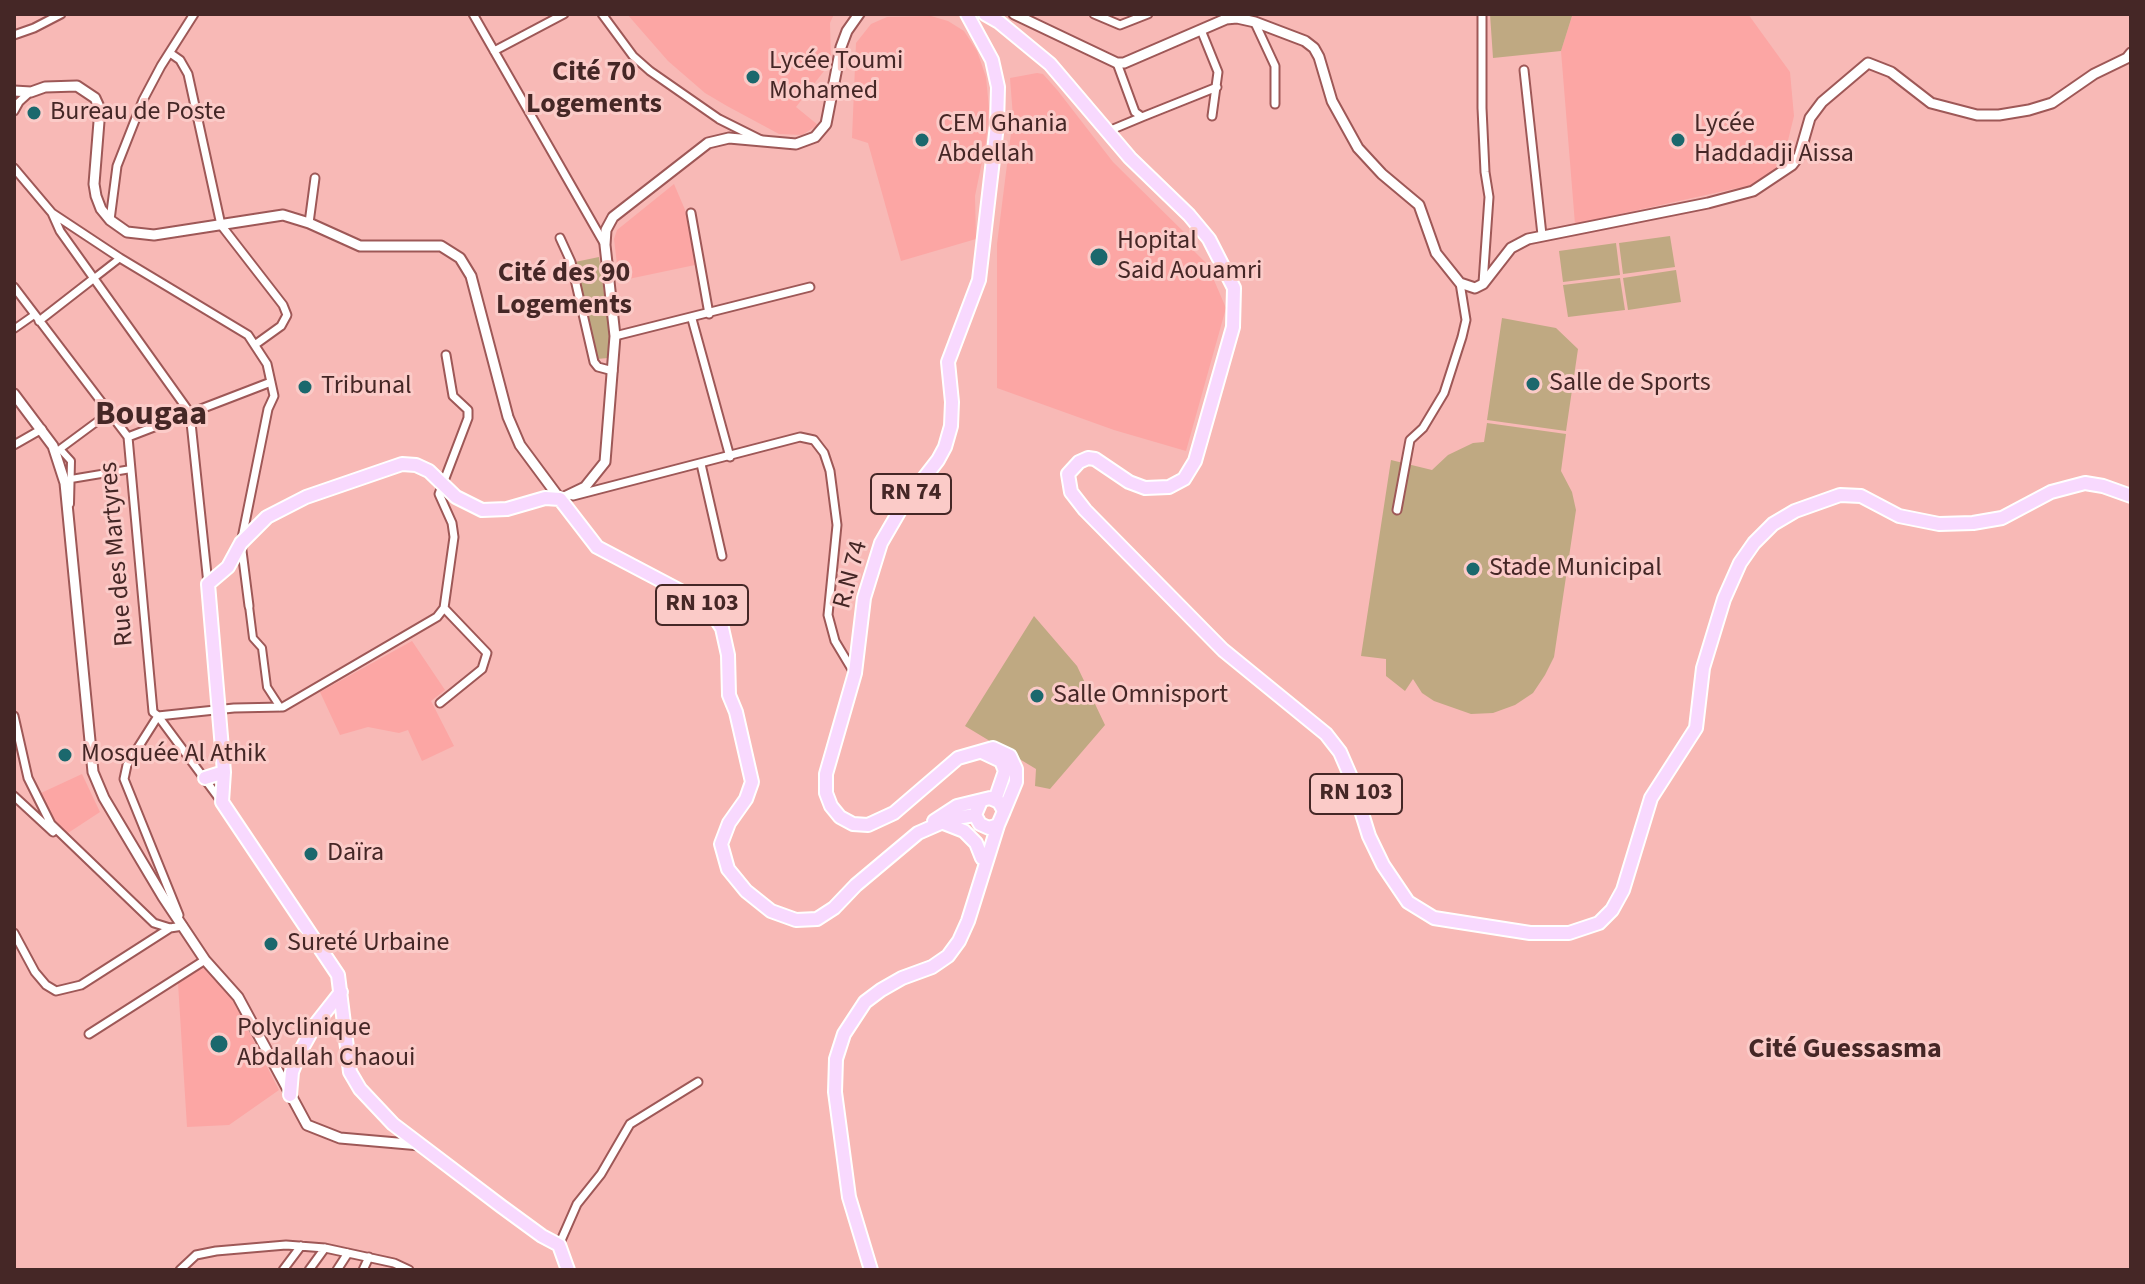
<!DOCTYPE html>
<meta charset="utf-8">
<style>
body{margin:0}
#map{position:relative;width:2145px;height:1284px;overflow:hidden;background:#f8b9b6;font-family:"Source Sans 3",sans-serif}
canvas{display:block}
.frame{position:absolute;inset:0;border:16px solid #452726;pointer-events:none}
</style>
<div id="map">
<canvas width="2145" height="1284"></canvas>
<div class="frame"></div>
</div>
<script>
const ctx = document.querySelector('canvas').getContext('2d');
ctx.lineJoin = 'round';
function fillPath(path, color) { ctx.fillStyle = color; ctx.fill(path, 'evenodd'); }
const shape = rows => new Path2D(rows.map(r => 'M' + r).join(''));
function trace(path, color, width, dash) { ctx.strokeStyle = color; ctx.lineWidth = width; ctx.lineCap = dash ? 'butt' : 'round'; ctx.setLineDash(dash || []); ctx.stroke(path); }
function label(font, color, halo, rows, align = 'center') {
  ctx.font = font + ' "Source Sans 3",sans-serif'; ctx.lineWidth = 6; ctx.setLineDash([]); ctx.textBaseline = 'middle'; ctx.strokeStyle = halo; ctx.fillStyle = color; for (const [text, x, y, turn = 0] of rows) {
    ctx.save(); ctx.translate(x, y); ctx.rotate((+turn || 0) * Math.PI / 180); ctx.textAlign = isNaN(turn) ? turn : align; if (halo) ctx.strokeText(text, 0, 0); ctx.fillText(text, 0, 0); ctx.restore();
  }
}
fillPath(shape([
 [627,14,834,14,830,23,831,62,796,107,818,125,802,135,779,134,727,106,705,93,668,61],
 [1587,14,1748,14,1790,72,1794,116,1782,165,1760,183,1575,224,1561,51,1572,16],
 [931,16,948,21,964,31,977,51,986,77,989,108,986,142,975,196,976,239,901,261,868,143,852,138,856,43,871,24,887,17],
 [1037,73,1043,74,1058,91,1113,162,1190,238,1194,251,1207,264,1226,308,1186,451,1114,430,997,388,997,244,1013,117,1010,78],
 [674,184,686,212,695,265,619,281,614,239,617,230],
 [412,641,445,690,431,701,454,746,422,761,408,730,399,733,368,727,340,735,320,692],
 [82,774,100,812,68,833,57,826,41,793],
 [204,966,232,999,279,1090,229,1125,187,1127,178,983]
]), '#fca6a4');
fillPath(shape([
 [1490,14,1587,14,1572,16,1561,51,1493,58],
 [1670,236,1675,267,1623,274,1619,243],
 [1616,243,1620,275,1563,282,1559,251],
 [599,257,610,337,608,358,597,359,575,262],
 [1676,270,1681,302,1628,310,1623,278],
 [1620,278,1625,310,1568,317,1563,285],
 [1502,318,1556,328,1578,349,1566,431,1487,420],
 [1487,423,1566,434,1561,471,1572,492,1576,510,1554,657,1545,675,1533,693,1515,705,1493,713,1471,714,1434,701,1422,693,1413,679,1405,691,1386,676,1386,659,1361,656,1391,460,1432,470,1448,455,1473,443,1484,442],
 [1034,616,1077,666,1105,725,1050,789,1035,786,1036,769,965,726]
]), '#bfa982');
const pedestrian = shape([
 [93,279,120,258],
 [14,329,34,315],
 [71,479,131,469],
 [70,504,71,461,60,449,110,412],
 [249,606,253,638,262,648,267,687,280,707]
]);
const minor = shape([
 [473,14,604,243],
 [602,14,633,56,650,71,719,119,761,140],
 [1094,14,1120,25,1148,14],
 [1482,14,1482,108,1485,172,1489,197,1483,283],
 [1255,23,1275,66,1275,104],
 [1201,30,1218,72,1212,116],
 [14,35,34,28,61,14],
 [494,51,564,14],
 [170,53,180,60,188,74,221,225,283,305,287,315,281,326,256,344],
 [1117,63,1135,112,1142,117,1217,87],
 [1524,70,1542,235],
 [14,111,19,102,30,92],
 [1106,132,1142,117],
 [14,168,52,213,60,231,190,413,208,584],
 [52,213,120,258,248,335,267,364,274,396,268,409,241,543,249,606],
 [691,213,709,314],
 [110,220,117,166,143,100,161,66,194,14],
 [309,223,315,178],
 [560,238,571,262,594,362,598,367,613,371],
 [14,287,128,437,153,712,158,716,127,765,124,779,179,915],
 [692,319,730,457],
 [39,321,93,279],
 [615,336,810,287],
 [128,437,271,382],
 [14,445,42,429],
 [701,464,722,556],
 [573,496,800,437,814,440,824,453,830,471,837,525,828,615,835,641,853,671],
 [1397,510,1410,440,1423,428,1444,393,1462,337,1466,320,1460,283],
 [440,703,482,669,487,653,444,608],
 [14,716,28,778,51,824,154,923,170,928,183,926],
 [158,716,234,708,283,707,437,617,444,608,454,537,452,523,439,494,468,418,468,410,453,396,446,355],
 [158,716,221,801],
 [14,796,53,832],
 [14,933,35,972,46,985,56,991,81,985,170,928],
 [89,1034,205,960],
 [559,1245,577,1204,601,1174,630,1124,698,1082],
 [180,1270,196,1255,216,1251,286,1245,325,1248,394,1263,409,1270],
 [283,1270,301,1246],
 [309,1270,325,1248],
 [337,1270,348,1253],
 [363,1270,369,1257]
]);
const tertiary = shape([
 [1014,14,1117,63,1124,63,1226,19,1237,18,1255,22,1305,41,1314,48,1319,57,1332,101,1358,148,1382,174,1419,205,1436,253,1460,283,1475,288,1483,284,1511,248,1528,239,1708,203,1753,191,1792,165,1799,156,1810,118,1822,102,1868,63,1891,72,1931,103,1977,115,1999,115,2029,110,2052,103,2094,74,2127,58,2131,53],
 [14,91,31,92,45,87,77,86,95,98,100,109,94,184,96,196,101,209,110,220,127,232,154,235,283,215,309,223,360,246,441,246,460,258,471,276,508,417,520,445,560,499,585,487,605,462,615,336,605,245,606,230,613,217,708,143,729,138,796,144,815,137,826,124,841,47,847,31,859,14],
 [14,394,53,446,65,483,93,772,104,798,163,897,205,960,238,997,307,1125,340,1138,420,1145]
]);
const primary = shape([
 [967,14,992,60,998,87,997,125,979,280,948,362,952,402,951,426,945,447,938,460,903,505,881,543,864,598,855,673,826,774,826,793,831,806,840,817,853,824,868,825,894,813,958,758,993,748,1010,756,1016,769,1016,782,1004,811],
 [985,14,999,22,1050,64,1130,158,1189,215,1209,239,1234,288,1233,327,1195,461,1184,479,1169,487,1145,488,1129,482,1095,459,1088,458,1079,462,1068,474,1071,492,1085,510,1223,650,1326,734,1340,752,1350,775,1369,836,1383,865,1408,902,1434,918,1530,933,1569,933,1599,923,1612,910,1623,890,1651,798,1696,728,1703,668,1724,599,1740,563,1754,543,1773,524,1795,511,1840,495,1861,496,1899,516,1939,524,1973,523,2002,518,2051,492,2085,483,2103,486,2131,496],
 [984,753,1001,761,1005,771,995,800],
 [205,778,224,772],
 [934,821,957,806,990,798,999,802,1004,811,998,825,989,828,980,824,975,815,981,801],
 [941,822,964,831,976,843,982,858],
 [290,1095,292,1072,301,1050,315,1025,341,992],
 [568,1270,559,1245,542,1236,501,1206,393,1124,360,1089,350,1072,338,975,222,802,224,772,208,584,228,567,241,543,267,517,306,497,402,464,416,465,429,471,456,497,482,510,507,509,545,498,560,499,597,547,692,597,714,616,722,628,728,655,729,695,736,712,752,782,746,799,729,823,721,844,728,869,746,891,771,911,796,920,817,919,834,908,856,885,918,833,950,819,975,815],
 [871,1270,849,1197,835,1092,836,1059,844,1034,865,1002,881,990,902,978,932,967,948,956,959,941,968,921,998,825]
]);
trace(pedestrian, '#9e5857', 10);
trace(minor, '#9e5857', 11);
trace(tertiary, '#9e5857', 13);
trace(primary, '#fff', 16);
trace(pedestrian, '#fff', 6);
trace(minor, '#fff', 7);
trace(tertiary, '#fff', 9);
trace(primary, '#f8d9fe', 12);
for (const [x, y, r, color] of [
 [753,77,8,"#1b686d"],
 [34,113,8,"#1b686d"],
 [922,140,8,"#1b686d"],
 [1678,140,8,"#1b686d"],
 [1099,257,10,"#1b686d"],
 [1533,384,8,"#1b686d"],
 [305,387,8,"#1b686d"],
 [1473,569,8,"#1b686d"],
 [1037,696,8,"#1b686d"],
 [65,755,8,"#1b686d"],
 [311,854,8,"#1b686d"],
 [271,944,8,"#1b686d"],
 [219,1044,10,"#1b686d"]
]) { const dot = new Path2D(); dot.arc(x, y, r, 0, 2 * Math.PI); ctx.fillStyle = color; ctx.fill(dot); trace(dot, '#fbcbc8', 3); }
for (const [x, y, w] of [
 [911,494,80],
 [702,605,92],
 [1356,794,92]
]) { const box = new Path2D(); box.roundRect(x - w / 2, y - 20, w, 40, 6); ctx.fillStyle = '#fbcbc8'; ctx.fill(box); trace(box, '#452726', 2); }
label('bold 24px', '#452726', null, [
 ["RN 74",911,494],
 ["RN 103",702,605],
 ["RN 103",1356,794]
]);
label('26px', '#452726', '#fbcbc8', [
 ["Lycée Toumi",769,62],
 ["Mohamed",769,92],
 ["Bureau de Poste",50,113],
 ["CEM Ghania",938,125],
 ["Abdellah",938,155],
 ["Lycée",1694,125],
 ["Haddadji Aissa",1694,155],
 ["Hopital",1117,242],
 ["Said Aouamri",1117,272],
 ["Salle de Sports",1549,384],
 ["Tribunal",321,387],
 ["Stade Municipal",1489,569],
 ["Salle Omnisport",1053,696],
 ["Mosquée Al Athik",81,755],
 ["Daïra",327,854],
 ["Sureté Urbaine",287,944],
 ["Polyclinique",237,1029],
 ["Abdallah Chaoui",237,1059]
], 'left');
label('26px', '#452726', '#fbcbc8', [
 ["Rue des Martyres",118,554,-95],
 ["R.N 74",852,575,-75]
]);
label('bold 28px', '#452726', '#fbcbc8', [
 ["Cité 70",594,74],
 ["Logements",594,106],
 ["Cité des 90",564,275],
 ["Logements",564,307],
 ["Cité Guessasma",1845,1051]
]);
label('bold 34px', '#452726', '#fbcbc8', [
 ["Bougaa",151,417]
]);
</script>
